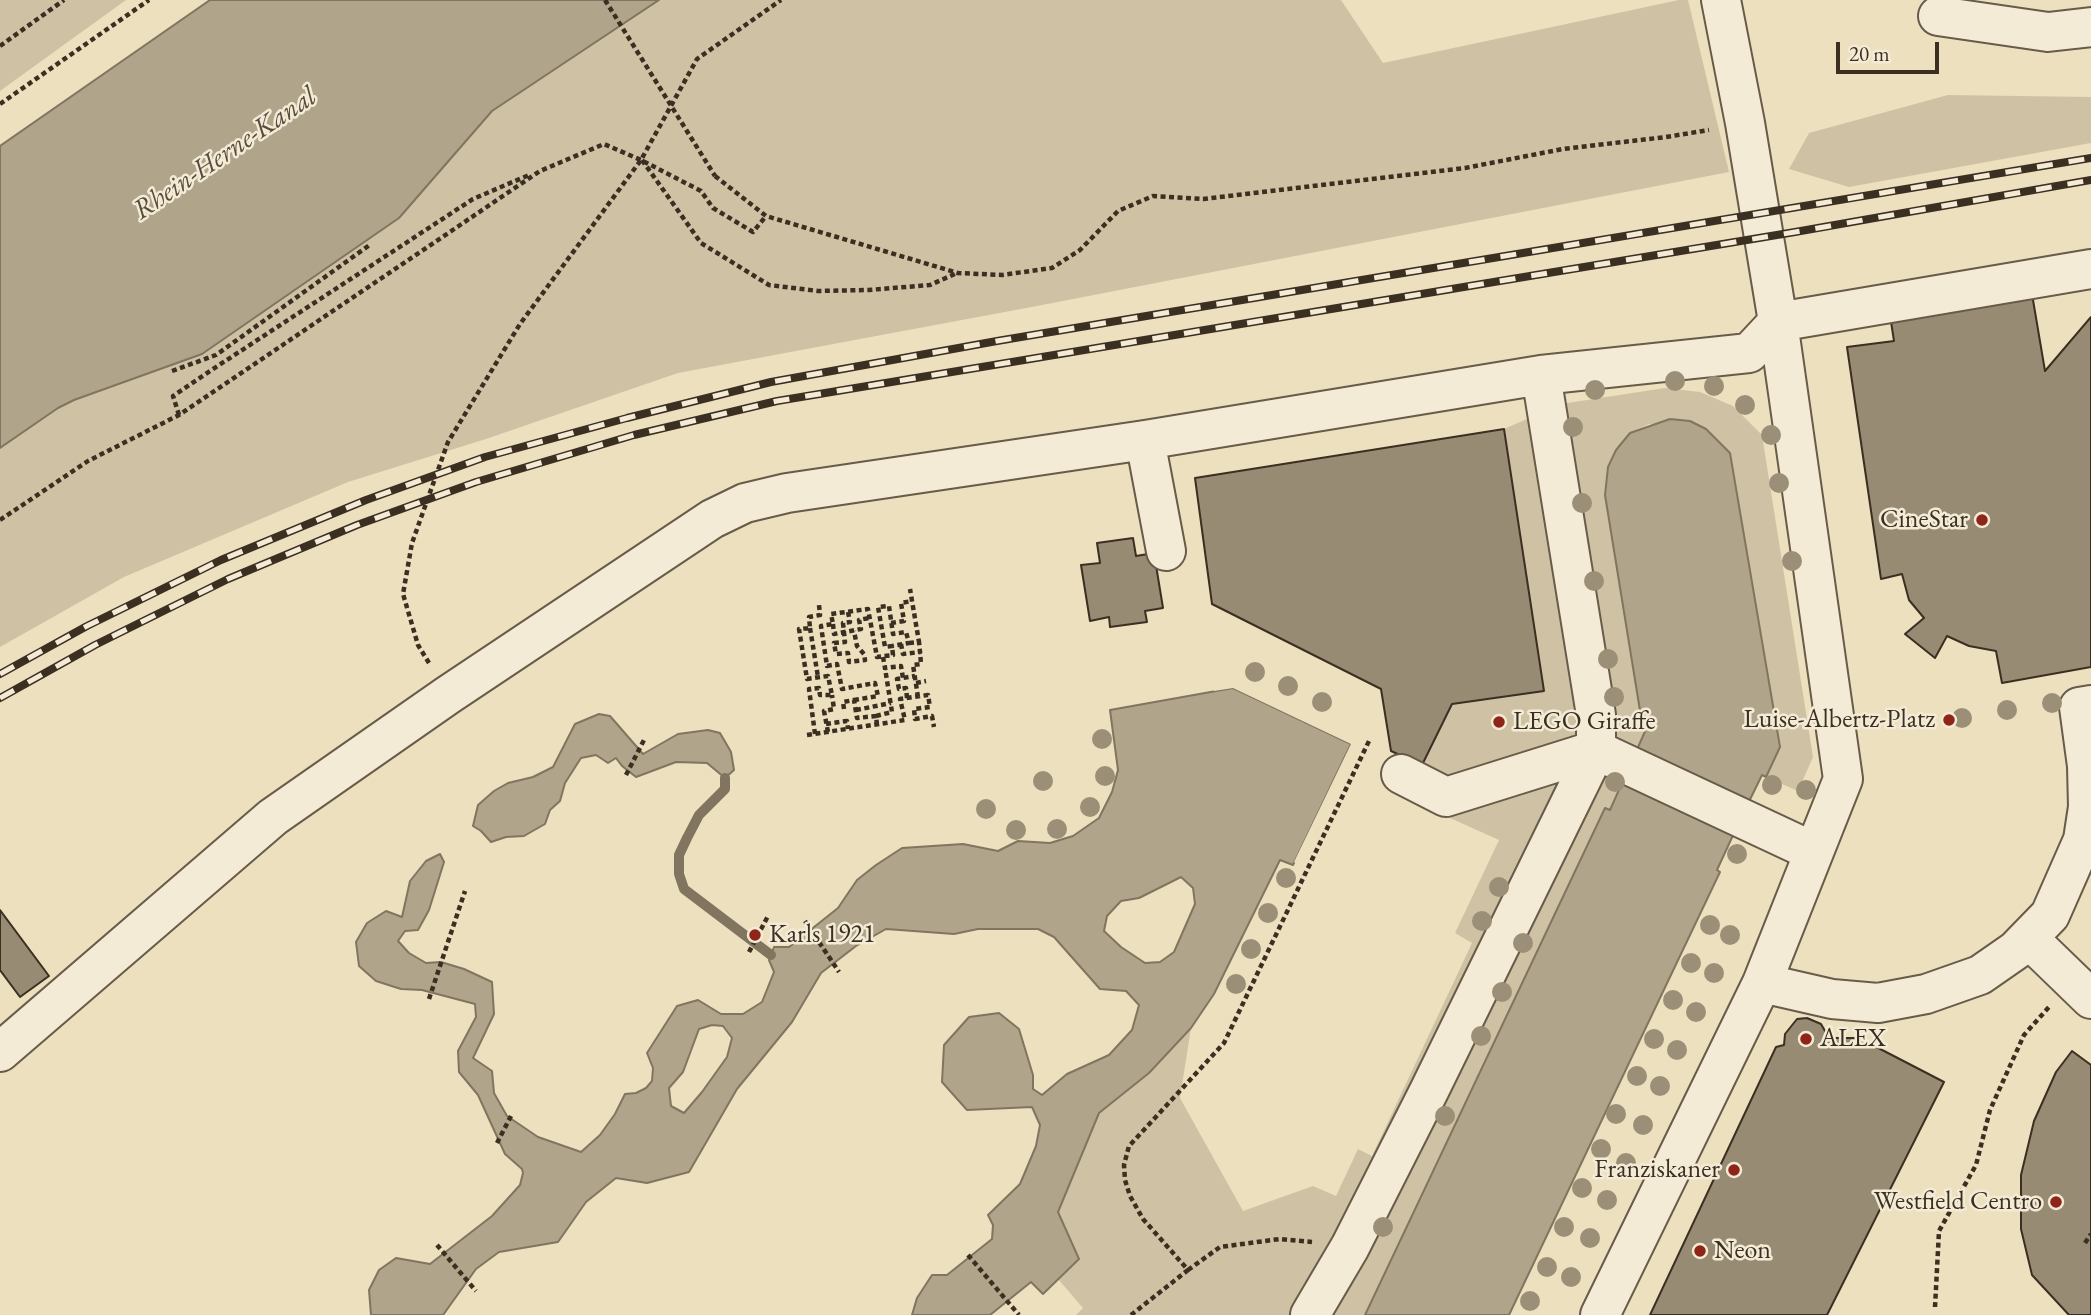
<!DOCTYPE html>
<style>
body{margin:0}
#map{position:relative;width:2091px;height:1315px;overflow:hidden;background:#ede0bf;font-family:"EB Garamond",serif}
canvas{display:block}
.scale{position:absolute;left:1836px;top:42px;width:103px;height:32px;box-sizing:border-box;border:4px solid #3b2f22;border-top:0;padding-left:9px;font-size:21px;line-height:24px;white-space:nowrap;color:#3b2f22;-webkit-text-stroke:5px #f3ebd5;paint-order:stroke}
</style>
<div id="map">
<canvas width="2091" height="1315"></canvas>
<div class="scale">20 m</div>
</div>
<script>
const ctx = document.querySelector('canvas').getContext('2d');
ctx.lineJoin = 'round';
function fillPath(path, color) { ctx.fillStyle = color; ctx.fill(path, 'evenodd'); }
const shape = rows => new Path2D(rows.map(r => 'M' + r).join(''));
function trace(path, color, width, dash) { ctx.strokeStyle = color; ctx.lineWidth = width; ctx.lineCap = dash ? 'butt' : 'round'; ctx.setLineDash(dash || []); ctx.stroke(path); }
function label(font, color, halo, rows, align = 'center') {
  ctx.font = font + ' "EB Garamond",serif'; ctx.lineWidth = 5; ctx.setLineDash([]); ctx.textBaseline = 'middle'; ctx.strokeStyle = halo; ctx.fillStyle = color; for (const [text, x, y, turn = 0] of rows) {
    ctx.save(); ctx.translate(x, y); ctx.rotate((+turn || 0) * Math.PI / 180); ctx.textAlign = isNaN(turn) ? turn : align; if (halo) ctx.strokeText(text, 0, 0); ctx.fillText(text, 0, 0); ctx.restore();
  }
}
fillPath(shape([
 [0,0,126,0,0,91],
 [659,0,1341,0,1383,63,1679,0,1688,0,1729,172,1037,306,678,373,486,439,348,482,124,577,0,647,0,448,58,408,74,400,202,354,399,218,492,111],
 [1948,95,2091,97,2091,143,1849,187,1789,169,1809,133],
 [1665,388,1700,392,1733,406,1762,435,1813,757,1798,791,1766,777,1780,747,1730,453,1706,429,1649,424,1630,433,1616,450,1648,726,1610,810,1605,809,1366,1315,1076,1315,1083,1308,1058,1279,1079,1259,1058,1212,1080,1155,1099,1113,1148,1073,1191,1028,1180,1098,1243,1211,1313,1186,1336,1196,1358,1149,1372,1156,1472,943,1455,933,1499,840,1392,792,1409,759,1422,765,1452,704,1543,690,1504,429,1561,404]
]), '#cfc2a4');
const water = shape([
 [210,0,659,0,492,111,399,218,202,354,74,400,58,408,0,448,0,146,210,0],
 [1670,419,1690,421,1706,429,1730,453,1780,747,1766,777,1762,775,1741,818,1717,870,1720,872,1509,1315,1365,1315,1605,808,1610,810,1647,727,1642,723,1605,495,1608,467,1616,450,1630,433,1670,419],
 [1233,688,1351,744,1293,865,1280,860,1214,994,1191,1028,1149,1073,1099,1113,1058,1212,1079,1259,1043,1294,1031,1282,990,1315,912,1315,917,1298,932,1275,947,1275,992,1239,993,1225,988,1215,1020,1184,1036,1146,1040,1125,1032,1107,967,1110,942,1082,944,1045,969,1017,999,1013,1019,1029,1033,1075,1033,1089,1042,1095,1067,1074,1109,1055,1132,1030,1139,1005,1126,991,1100,989,1054,937,1038,929,978,929,954,934,886,929,856,946,821,973,792,1022,737,1089,689,1172,647,1183,616,1178,586,1202,558,1242,499,1252,476,1269,443,1315,371,1315,369,1290,379,1270,396,1258,430,1264,492,1216,520,1185,523,1173,522,1169,505,1154,478,1095,459,1072,458,1051,476,1017,475,1004,422,990,401,989,376,981,359,966,356,942,367,923,386,911,402,917,410,881,426,861,440,854,444,862,429,910,418,930,405,931,398,941,409,953,426,963,441,962,464,969,492,982,494,1014,473,1058,492,1071,494,1093,507,1116,538,1137,581,1152,600,1135,615,1114,625,1094,636,1093,646,1088,652,1081,653,1068,647,1053,677,1006,698,1000,721,1014,743,1014,762,1002,774,972,769,960,774,947,789,947,838,908,857,880,876,865,902,848,963,844,998,851,1018,841,1050,843,1073,836,1099,818,1112,792,1118,770,1110,710,1233,688],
 [1181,877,1193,888,1195,904,1174,952,1160,962,1145,963,1121,947,1104,931,1107,916,1121,901,1139,898,1181,877],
 [712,1025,723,1026,732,1038,727,1057,702,1092,684,1113,671,1106,669,1088,683,1072,699,1029,712,1025],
 [599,714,610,716,643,754,678,734,708,730,720,733,731,752,734,770,725,778,707,763,676,762,636,777,622,766,616,758,608,763,596,755,581,758,565,783,560,801,550,810,545,824,524,836,506,837,491,842,481,831,473,826,478,805,494,791,508,783,533,777,553,767,575,724,599,714]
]);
fillPath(water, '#b0a48a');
trace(water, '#817560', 2);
fillPath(shape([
 [1234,684,1355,743,1297,864,1294,862,1351,744,1233,688,1214,691,1213,688]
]), '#ede0bf');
trace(shape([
 [725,778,725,789,699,815,687,838,679,855,679,874,684,889,771,955]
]), '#817560', 10);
const building = shape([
 [2032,294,2045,371,2091,317,2091,667,2002,683,1996,651,1969,646,1947,636,1935,658,1905,634,1924,618,1909,600,1902,574,1881,579,1847,347,1894,341,1890,315,2032,294],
 [1504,429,1544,691,1452,704,1422,765,1391,751,1381,689,1212,604,1195,478,1504,429],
 [1133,538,1136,556,1154,553,1163,608,1145,611,1147,622,1110,627,1109,617,1090,621,1081,565,1100,563,1097,543,1133,538],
 [0,910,49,976,20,997,0,970,0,910],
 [1807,1018,1821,1024,1829,1038,1859,1038,1944,1082,1827,1315,1650,1315,1776,1047,1784,1045,1785,1034,1797,1019,1807,1018],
 [2072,1051,2091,1065,2091,1315,2069,1315,2032,1275,2021,1229,2021,1175,2034,1121,2056,1072,2072,1051]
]);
fillPath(building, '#988b74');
trace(building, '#3b2f22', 2);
const minor = shape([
 [1938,16,2048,32,2091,27],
 [1145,440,1166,551],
 [1401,774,1446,797,1596,750,1814,852],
 [2028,938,2091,999],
 [1762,983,1832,999,1878,1003,1926,994,1980,975,2016,950,2050,915,2083,840,2088,807,2087,766,2079,707,2091,705],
 [0,1052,273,817,448,695,712,519,745,503,787,493,1145,440,1541,375,1749,353,1778,322,2091,269],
 [1310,1315,1350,1247,1429,1091,1596,750,1596,715,1541,375],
 [1600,1315,1762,983,1843,779,1778,322,1745,123,1721,0]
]);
trace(minor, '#685b49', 42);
trace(shape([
 [0,46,64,0],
 [0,104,149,0],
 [642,160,701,243,769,285,818,291,868,290,930,285,957,273],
 [715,176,766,216,958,273,1002,275,1052,268,1080,250,1118,211,1153,196,1203,199,1465,168,1563,149,1666,137,1709,130],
 [172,371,216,355,371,244],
 [179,415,173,396,210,371,473,199,529,175],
 [0,520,88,461,179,415,540,171,604,144,641,160,701,191,713,208,753,232,766,216],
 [848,612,850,622,843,623,845,642,834,643,836,654,848,653,849,662,865,660,864,654,857,646,854,631],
 [891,623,904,621,901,603,912,601],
 [833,624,834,634,861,629,859,620,869,618],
 [810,628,818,677],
 [909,643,919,642,910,589],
 [901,644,903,654,920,652,919,642],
 [883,657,885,668,901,666,903,678],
 [429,663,418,645,403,594,412,543,448,442,520,324,641,160,697,59,781,0],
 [916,683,926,681],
 [918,697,913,665,921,664,920,652],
 [907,698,906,688,899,689,897,679,915,676],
 [854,700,878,696,875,683,842,689,837,664,827,666,821,626,833,624,831,614,868,609,877,657,893,655,892,646,885,647,878,607,889,606,893,634,906,632,909,643,892,646],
 [844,709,843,702,854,700,857,718,876,716,877,725],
 [856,710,891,703],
 [876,716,892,712,885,668],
 [826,724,847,721,848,729],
 [828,732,824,711,834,709,832,695],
 [815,734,809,689,819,688,820,695,832,695,828,676,807,679,799,629,810,628,809,617,820,615,819,605],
 [807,735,905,720,900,699,928,695,930,707,914,709,915,719,932,716,934,727],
 [626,775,644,740],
 [805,921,839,972],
 [749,952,768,916],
 [429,999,465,891],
 [497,1143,512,1114],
 [2085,1243,2091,1234],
 [437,1245,476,1291],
 [968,1255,1019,1315],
 [1188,1270,1220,1247,1280,1239,1312,1242],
 [1935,1307,1939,1231,1976,1165,1990,1110,2024,1035,2049,1007],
 [1131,1315,1188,1270,1143,1219,1130,1196,1125,1180,1124,1165,1129,1146,1224,1043,1369,741]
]), '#3b2f22', 4.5, [5, 3.5]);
trace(minor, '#f3ebd5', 38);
const rail = shape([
 [0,674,87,626,221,560,366,500,485,457,627,418,771,382,997,341,2091,158],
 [0,698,95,645,228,579,357,525,476,482,634,435,777,401,1795,232,2091,180]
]);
trace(rail, '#3b2f22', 8);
trace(rail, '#f3ebd5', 5, [16]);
trace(shape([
 [605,0,715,176]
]), '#3b2f22', 4.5, [5, 3.5]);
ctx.fillStyle = '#9c8f77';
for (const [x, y] of [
 [1675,381],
 [1714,386],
 [1595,390],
 [1745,405],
 [1573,427],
 [1771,435],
 [1779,483],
 [1582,503],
 [1792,561],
 [1594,581],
 [1608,659],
 [1255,672],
 [1288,686],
 [1614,697],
 [1322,702],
 [2052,703],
 [2007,710],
 [1962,718],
 [1102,739],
 [1105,776],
 [1043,781],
 [1615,782],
 [1772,785],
 [1806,790],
 [1090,807],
 [986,809],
 [1057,829],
 [1016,830],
 [1737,854],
 [1286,878],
 [1499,887],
 [1268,913],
 [1482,921],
 [1710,925],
 [1730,935],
 [1523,943],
 [1251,949],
 [1691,963],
 [1714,973],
 [1236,984],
 [1502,992],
 [1673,1000],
 [1696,1012],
 [1481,1036],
 [1654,1039],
 [1677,1050],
 [1637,1076],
 [1660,1086],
 [1616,1114],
 [1445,1116],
 [1643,1125],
 [1601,1149],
 [1626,1163],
 [1582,1188],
 [1607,1200],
 [1383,1227],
 [1564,1227],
 [1590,1238],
 [1547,1267],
 [1571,1277],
 [1530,1301]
]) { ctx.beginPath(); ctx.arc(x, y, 10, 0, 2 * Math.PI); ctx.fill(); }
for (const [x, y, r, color] of [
 [1982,520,7,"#8f2418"],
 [1949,720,7,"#8f2418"],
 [1499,722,7,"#8f2418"],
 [755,935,7,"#8f2418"],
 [1806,1039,7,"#8f2418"],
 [1734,1170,7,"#8f2418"],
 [2056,1202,7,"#8f2418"],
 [1700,1251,7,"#8f2418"]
]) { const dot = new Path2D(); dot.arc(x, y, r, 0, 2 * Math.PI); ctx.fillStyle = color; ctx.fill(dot); trace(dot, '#f3ebd5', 2.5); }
label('26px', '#3b2f22', '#f3ebd5', [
 ["CineStar",1968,520],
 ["Luise-Albertz-Platz",1935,720],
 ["LEGO Giraffe",1513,722,"left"],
 ["Karls 1921",769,935,"left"],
 ["ALEX",1820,1039,"left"],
 ["Franziskaner",1720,1170],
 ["Westfield Centro",2042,1202],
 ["Neon",1714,1251,"left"]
], 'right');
label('italic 28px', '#584c3c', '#f3ebd5', [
 ["Rhein-Herne-Kanal",225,154,-34]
]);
</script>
